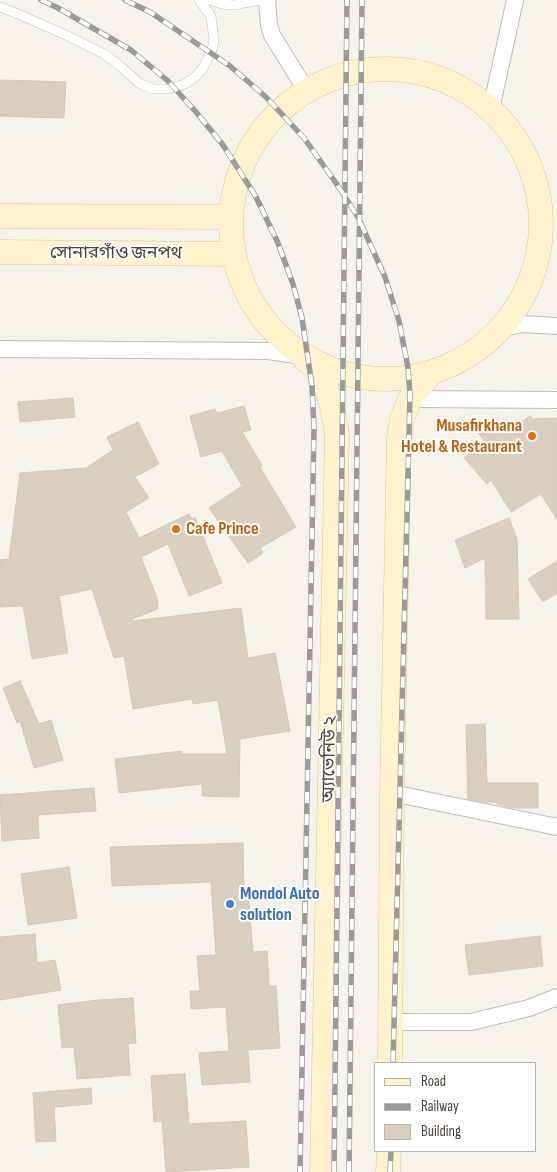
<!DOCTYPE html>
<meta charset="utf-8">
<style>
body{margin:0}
#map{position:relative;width:557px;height:1172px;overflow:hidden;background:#f6f3ec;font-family:"Sofia Sans Condensed",sans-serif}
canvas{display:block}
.legend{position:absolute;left:374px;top:1062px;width:162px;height:90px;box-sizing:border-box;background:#fff;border:1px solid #b7b4b0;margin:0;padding:6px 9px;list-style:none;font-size:15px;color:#4b4439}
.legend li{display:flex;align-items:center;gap:10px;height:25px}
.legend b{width:25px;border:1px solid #b7b4b0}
</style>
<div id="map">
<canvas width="557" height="1172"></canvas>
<ul class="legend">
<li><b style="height:6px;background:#fff3cd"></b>Road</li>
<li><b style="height:6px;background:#9a9a9a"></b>Railway</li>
<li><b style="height:14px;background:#d8cfc1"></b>Building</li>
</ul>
</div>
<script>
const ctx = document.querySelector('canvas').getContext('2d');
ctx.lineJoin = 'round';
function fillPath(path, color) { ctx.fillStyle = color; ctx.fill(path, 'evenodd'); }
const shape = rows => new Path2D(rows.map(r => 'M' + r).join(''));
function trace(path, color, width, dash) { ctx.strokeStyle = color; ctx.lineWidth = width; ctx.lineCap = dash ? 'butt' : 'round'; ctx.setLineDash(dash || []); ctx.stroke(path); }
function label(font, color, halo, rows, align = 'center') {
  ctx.font = font + ' "Sofia Sans Condensed","Noto Sans Bengali",sans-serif'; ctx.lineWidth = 4; ctx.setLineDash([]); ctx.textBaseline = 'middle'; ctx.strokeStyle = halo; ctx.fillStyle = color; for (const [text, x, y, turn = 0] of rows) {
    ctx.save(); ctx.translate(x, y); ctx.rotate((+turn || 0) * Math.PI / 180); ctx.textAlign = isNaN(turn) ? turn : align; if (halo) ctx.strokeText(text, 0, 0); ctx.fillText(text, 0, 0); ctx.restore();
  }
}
const building = shape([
 [0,80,66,82,64,118,0,116,0,80],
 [73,398,75,417,20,422,18,402,73,398],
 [244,406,251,430,242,432,262,465,260,467,296,527,260,548,263,553,248,563,209,508,242,486,222,451,201,457,190,416,215,409,217,413,244,406],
 [530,416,533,419,557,418,557,520,541,494,511,512,491,480,487,484,464,458,484,440,475,429,503,423,509,431,530,416],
 [138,422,159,464,135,477,149,498,126,512,139,538,189,514,192,519,195,517,222,583,189,596,168,544,141,557,157,598,158,609,132,619,133,621,241,608,248,658,275,653,290,731,240,739,239,797,202,796,202,784,119,793,115,759,181,751,182,754,227,754,218,700,193,704,192,699,133,709,124,656,114,658,92,589,59,596,68,653,32,659,23,606,0,607,0,560,9,559,20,473,86,468,113,450,107,437,138,422],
 [509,518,517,539,519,619,486,619,485,558,465,568,455,540,509,518],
 [557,561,557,593,543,602,528,579,557,561],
 [20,681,39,724,51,720,63,760,34,768,20,721,17,723,3,688,20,681],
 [485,724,487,783,538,783,538,808,513,808,497,804,497,802,485,802,468,799,466,725,485,724],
 [94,788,96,811,38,815,39,838,2,841,0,795,94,788],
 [243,843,244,892,248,892,253,952,267,951,269,986,276,986,280,1048,248,1050,250,1082,202,1085,199,1053,229,1051,226,1007,191,1009,190,991,200,991,197,956,216,955,211,882,112,886,110,847,243,843],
 [69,867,77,918,28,925,21,874,69,867],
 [35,934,37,963,55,960,61,990,0,1000,0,937,35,934],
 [540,936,543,966,469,975,465,945,540,936],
 [133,998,136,1043,128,1044,130,1075,77,1079,74,1047,62,1048,58,1005,98,1000,133,998],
 [185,1074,189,1124,246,1121,249,1167,166,1172,162,1121,154,1122,151,1076,185,1074],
 [91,1088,92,1104,54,1107,56,1141,36,1142,33,1093,91,1088]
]);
fillPath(building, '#d8cfc1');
trace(building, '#d3c7b4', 1);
const service = shape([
 [209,0,222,4,234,5,260,0],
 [0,7,18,14,68,36,104,54,119,65,139,83,153,89,169,89,185,84,196,76,203,68,212,50,214,40,211,16,199,0]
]);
const minor = shape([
 [267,0,269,25,272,35,306,90],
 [491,109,515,0],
 [503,328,521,324,557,326],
 [0,349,268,351,303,356],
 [410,399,557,400],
 [392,793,557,827],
 [391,1022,471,1022,529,1008,557,997]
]);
const secondary = shape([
 '231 224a155 155 0 1 1 310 0a155 155 0 1 1-310 0Z',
 [0,216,229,217],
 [0,252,232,254],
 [306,360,317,369,325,384,332,406,337,434,322,1172],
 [390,1063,392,793,399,437,402,419,410,399,431,373],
 [388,1172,389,1151]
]);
trace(service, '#c2bbae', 10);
trace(minor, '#c2bbae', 18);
trace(secondary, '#d6c79b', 25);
trace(service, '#fff', 9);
trace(minor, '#fff', 16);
trace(secondary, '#fff3cd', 24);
const rail = shape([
 [41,0,58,8,131,50,168,81,196,112,223,145,256,197,278,243,293,284,302,318,312,386,314,429,300,1172],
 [125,0,150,12,230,66,266,97,304,138,336,183,358,217,385,277,399,321,408,368,410,395,393,1063],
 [334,1172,347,0],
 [349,1172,362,0],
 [390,1172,391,1151]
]);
trace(rail, '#9a9a9a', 5.5);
trace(rail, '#fff', 4, [11]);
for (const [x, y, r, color] of [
 [532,436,5,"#e8710a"],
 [176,529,5,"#e8710a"],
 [230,904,5,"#3f7fe0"]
]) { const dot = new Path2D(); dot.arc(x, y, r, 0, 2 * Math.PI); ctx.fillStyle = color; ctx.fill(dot); trace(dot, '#fff', 2); }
label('18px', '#4b4439', '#fff', [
 ["সোনারগাঁও জনপথ",116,253],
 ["অ্যাভেনিউ ২",330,759,-89]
]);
label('bold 18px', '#c56008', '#fff', [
 ["Musafirkhana",522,426],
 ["Hotel & Restaurant",522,447],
 ["Cafe Prince",186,529,"left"]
], 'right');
label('bold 18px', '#366cbe', '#fff', [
 ["Mondol Auto",240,894],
 ["solution",240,915]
], 'left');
</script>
